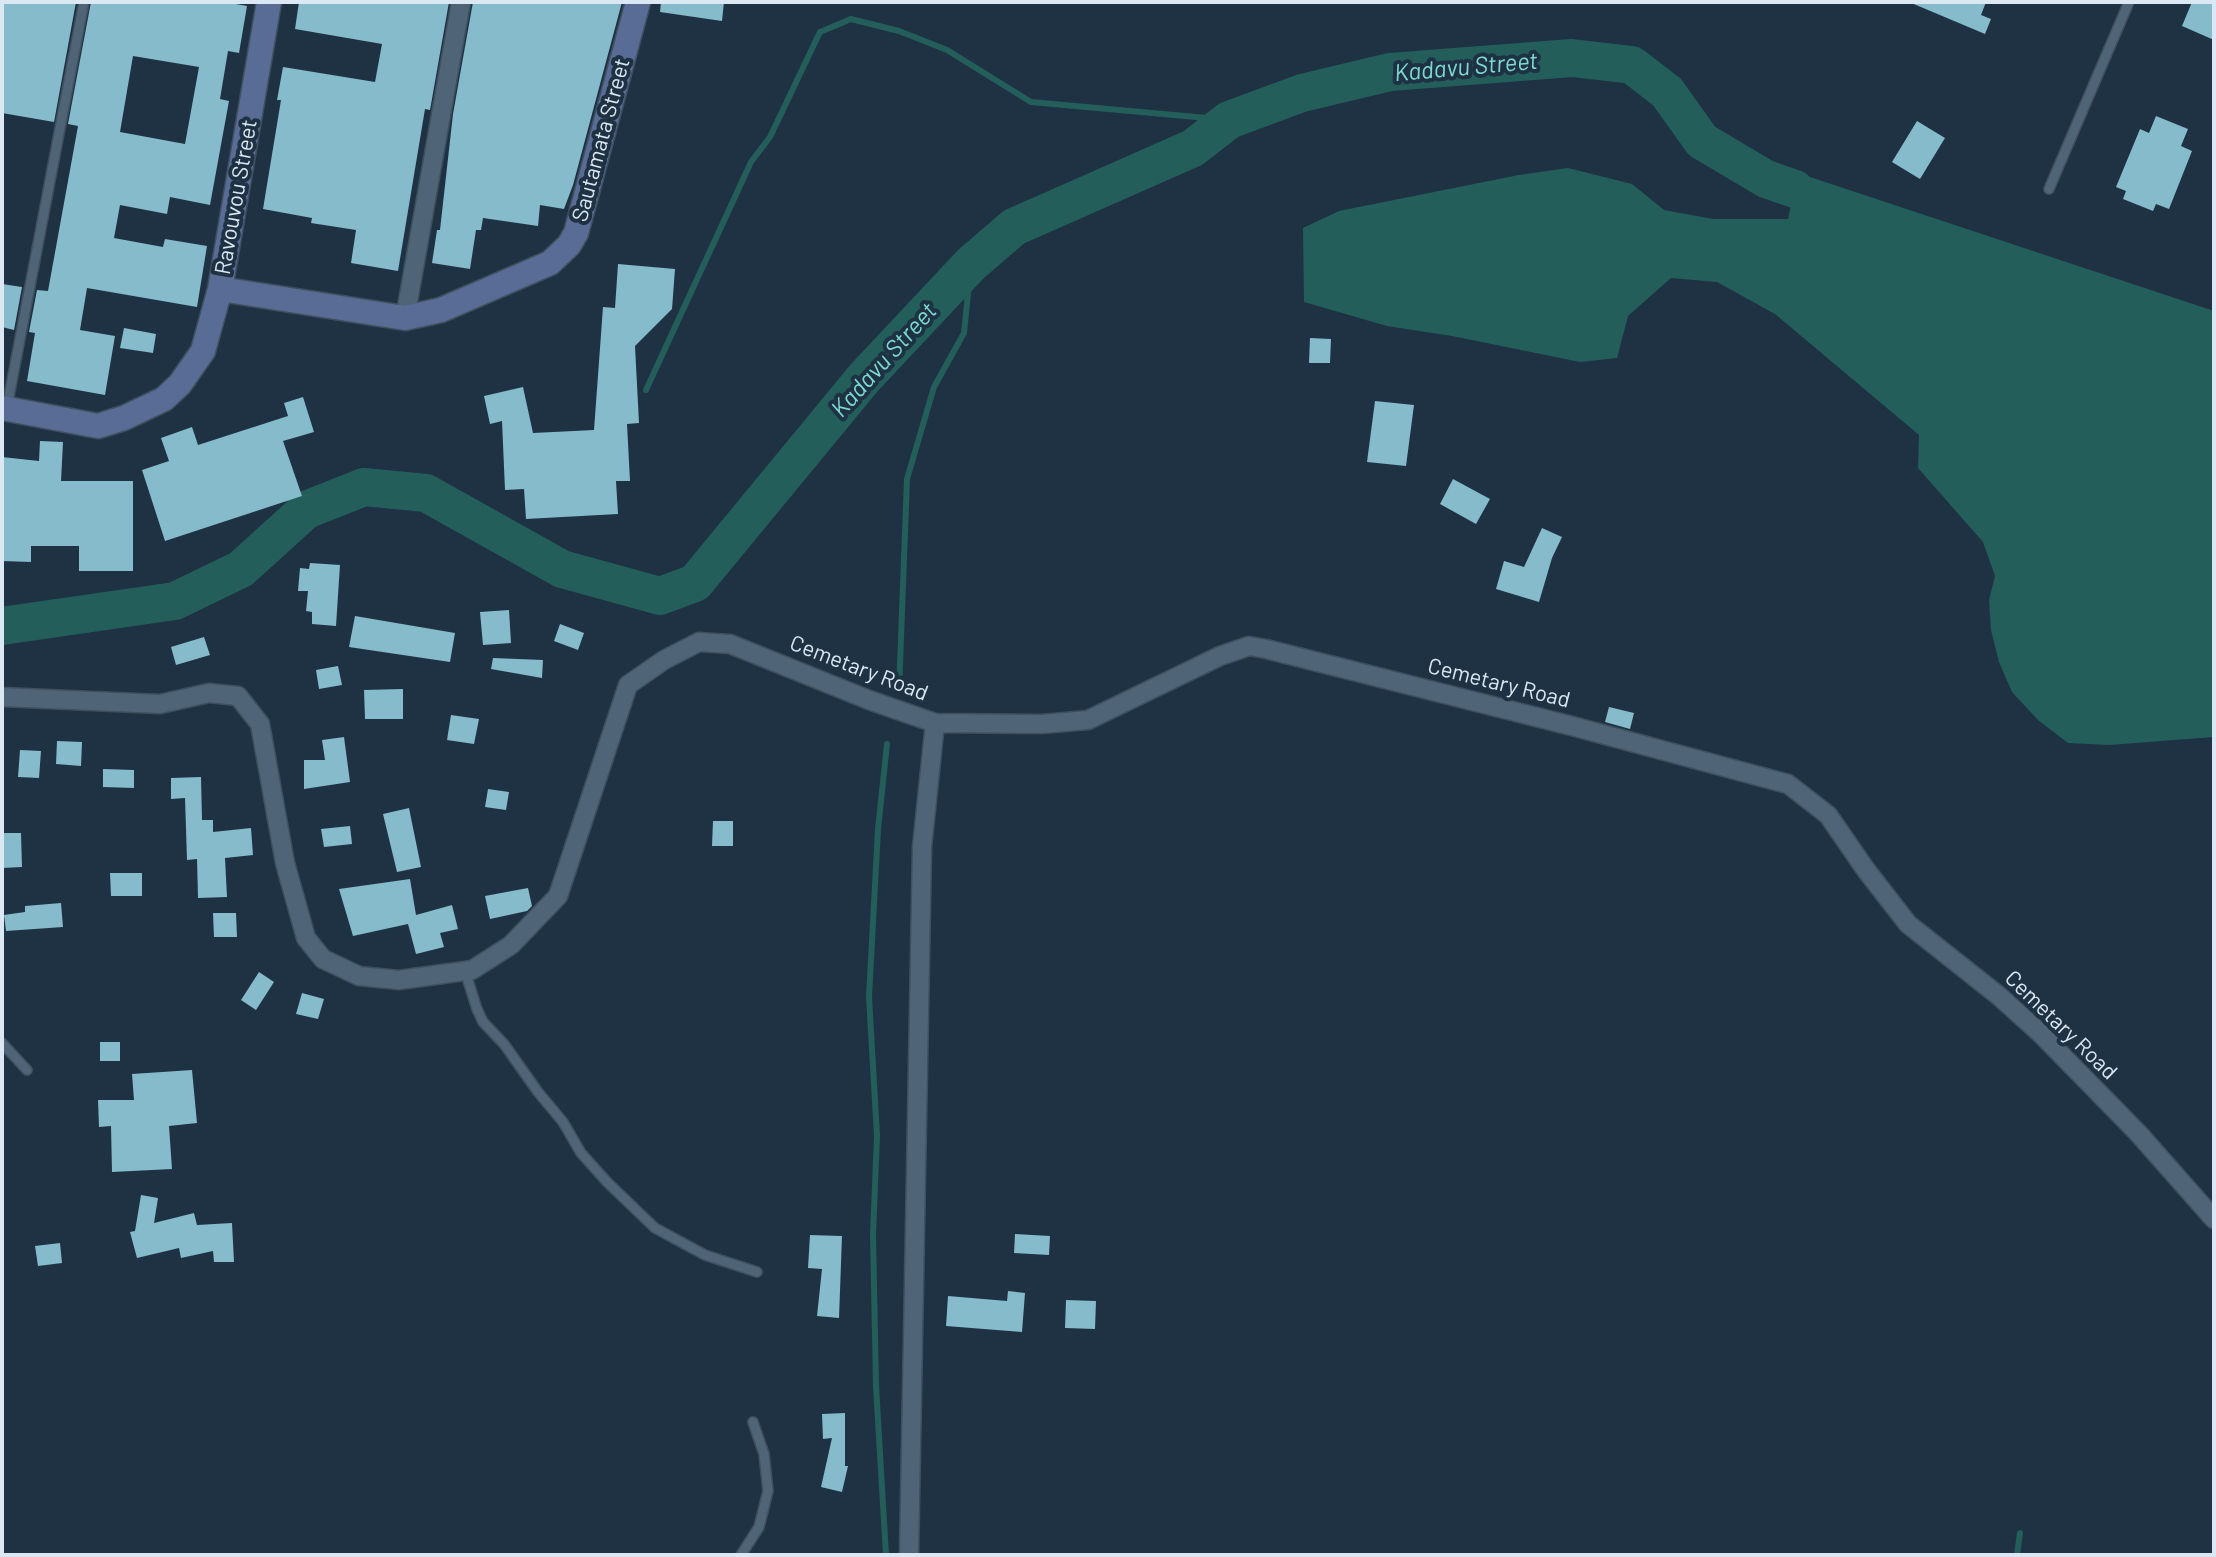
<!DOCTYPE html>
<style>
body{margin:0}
#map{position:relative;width:2216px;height:1557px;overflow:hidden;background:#1e3243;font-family:Barlow,sans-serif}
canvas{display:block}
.frame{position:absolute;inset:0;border:4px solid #dbe7f2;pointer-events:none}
</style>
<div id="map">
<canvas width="2216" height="1557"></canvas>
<div class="frame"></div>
</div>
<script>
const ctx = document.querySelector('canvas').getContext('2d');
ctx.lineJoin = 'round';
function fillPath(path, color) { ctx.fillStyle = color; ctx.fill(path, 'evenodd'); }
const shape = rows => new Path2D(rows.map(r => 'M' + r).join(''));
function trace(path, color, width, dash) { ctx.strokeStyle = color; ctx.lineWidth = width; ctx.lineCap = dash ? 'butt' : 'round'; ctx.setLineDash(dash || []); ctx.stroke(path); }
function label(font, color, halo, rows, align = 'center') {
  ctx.font = font + ' Barlow,sans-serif'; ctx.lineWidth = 8; ctx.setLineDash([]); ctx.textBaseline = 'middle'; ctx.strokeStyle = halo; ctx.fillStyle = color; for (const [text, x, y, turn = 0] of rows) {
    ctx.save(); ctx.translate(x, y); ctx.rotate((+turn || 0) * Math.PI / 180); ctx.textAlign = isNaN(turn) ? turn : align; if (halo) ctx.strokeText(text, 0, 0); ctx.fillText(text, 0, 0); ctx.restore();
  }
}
fillPath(shape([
 [1568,168,1632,184,1664,210,1713,219,1788,219,1798,173,2214,311,2214,737,2109,745,2068,743,2038,720,2012,692,1999,662,1991,630,1989,600,1995,576,1983,542,1918,468,1919,435,1775,314,1717,282,1671,278,1628,316,1617,358,1580,362,1452,336,1387,326,1304,302,1303,228,1339,211,1519,175]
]), '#235e5b');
trace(shape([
 [646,390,751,162,770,137,820,32,851,19,899,31,947,50,1031,102,1229,120],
 [899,691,907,479,934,387,964,333,971,264],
 [886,1555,876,1386,873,1234,877,1136,869,997,878,829,887,744],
 [2017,1555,2020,1533]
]), '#235e5b', 6);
trace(shape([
 [2,626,175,601,241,569,306,510,364,487,426,493,562,569,660,596,695,583,864,378,971,264,1014,227,1193,148,1229,120,1302,93,1390,72,1572,58,1632,65,1667,92,1702,141,1766,179,1795,189]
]), '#235e5b', 38);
fillPath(shape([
 [2,2,76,2,54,122,2,113],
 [91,2,225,2,247,6,239,53,228,51,220,99,229,101,210,205,170,197,167,214,120,205,114,238,163,247,165,239,207,246,197,307,87,288,80,330,115,336,105,395,27,381,35,333,29,332,37,290,48,291,78,126,68,124],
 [133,56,199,67,185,144,120,132],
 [299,2,449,2,430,110,425,109,398,271,351,263,356,230,311,223,312,218,263,209,281,100,277,100,283,67,375,82,382,44,295,29],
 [473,2,622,2,573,185,564,209,540,205,538,226,483,218,481,230,476,230,470,269,432,263,437,230,440,230,453,114],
 [661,2,724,2,722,21,660,12],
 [1909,2,1986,2,1981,15,1991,19,1985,34],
 [2192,2,2214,2,2214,40,2182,26],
 [2156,116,2188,129,2181,146,2192,151,2169,209,2156,204,2153,211,2123,199,2126,191,2116,187,2140,129,2149,133],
 [1917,121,1945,138,1920,179,1892,162],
 [618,264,675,269,672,309,635,346,639,423,627,424,630,481,616,481,618,514,526,519,524,489,505,490,502,421,490,424,484,396,523,387,533,433,594,430,603,307,615,308],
 [2,284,22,287,14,330,2,327],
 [124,328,156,334,153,353,120,348],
 [1310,338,1331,339,1330,363,1309,363],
 [303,397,314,432,283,441,302,496,165,541,142,470,169,461,161,438,192,427,198,445,288,416,284,403],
 [1375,401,1414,405,1406,466,1367,462],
 [40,441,63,442,61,481,133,481,133,571,79,571,79,546,31,546,31,562,2,561,2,457,39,461],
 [1453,479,1490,499,1476,524,1440,504],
 [1542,528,1562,537,1552,558,1539,602,1496,589,1504,561,1524,567],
 [310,563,340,565,336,626,312,624,312,612,306,611,308,591,298,591,300,568,309,569],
 [509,610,511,643,483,645,480,612],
 [355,616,455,633,450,662,349,647],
 [560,624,584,633,578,650,554,641],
 [204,637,210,655,176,665,171,647],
 [493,658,543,660,542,678,491,669],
 [338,666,342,685,319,689,316,670],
 [403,689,403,719,365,719,364,690],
 [1609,707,1634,713,1630,729,1605,722],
 [451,715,479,719,474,744,447,740],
 [344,737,350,782,304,789,304,760,325,760,322,740],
 [57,741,82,742,81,766,56,764],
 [20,750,41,751,39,778,18,777],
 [103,769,134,770,134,788,103,787],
 [201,777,202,820,213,820,213,832,251,828,253,855,225,858,227,897,198,898,197,859,187,860,185,798,171,799,171,778],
 [488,789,509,792,506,810,485,807],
 [409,808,421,867,397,872,383,814],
 [713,821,733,821,733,846,712,846],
 [350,826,352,844,324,847,321,829],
 [2,833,21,833,22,867,2,868],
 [110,873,142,873,142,896,111,896],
 [410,879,416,915,452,905,458,929,440,933,444,947,416,954,408,924,353,936,339,889],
 [528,888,532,906,527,911,490,919,485,896],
 [61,903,63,927,6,931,4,915,25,912,25,906],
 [213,913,236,913,237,937,214,937],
 [259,972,274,982,256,1010,241,1000],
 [302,993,324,999,318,1019,296,1014],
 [100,1042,120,1042,120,1061,100,1061],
 [192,1070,197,1123,169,1126,172,1169,112,1172,111,1126,99,1127,98,1100,134,1100,132,1074],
 [141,1195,158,1198,154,1223,194,1213,197,1225,232,1223,234,1262,214,1262,213,1251,181,1258,179,1248,137,1258,130,1232,135,1231],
 [1015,1234,1050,1236,1049,1255,1014,1253],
 [810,1235,842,1236,839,1318,817,1316,822,1269,808,1268],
 [60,1243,62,1263,38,1266,35,1246],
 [1008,1291,1025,1293,1022,1332,946,1326,948,1296,1007,1301],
 [1066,1300,1096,1301,1095,1329,1065,1328],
 [845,1413,845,1466,848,1466,842,1492,821,1487,832,1438,823,1439,822,1414]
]), '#85bbcb');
const lane = shape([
 [2049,189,2129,2],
 [7,407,84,2],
 [465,971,477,1009,483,1022,504,1044,538,1092,563,1122,581,1153,607,1182,655,1228,705,1255,757,1272],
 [2,1043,27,1070],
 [741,1555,759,1527,768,1491,764,1454,753,1422]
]);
const street = shape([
 [405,318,461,2],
 [2,697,160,704,209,693,238,696,260,724,285,863,306,938,323,959,359,976,399,980,472,970,511,945,558,896,628,685,664,660,699,642,730,644,869,700,935,723,1042,724,1088,720,1220,656,1249,646,1266,649,1572,726,1788,784,1828,815,1866,870,1908,924,1999,996,2040,1033,2138,1133,2214,1219],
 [909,1555,922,847,935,723]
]);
const secondary = shape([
 [220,289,405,318,441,310,550,263,569,245,576,233,638,2],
 [2,408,98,426,124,418,164,399,180,384,203,351,220,289,269,2]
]);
trace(lane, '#3e4f5d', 12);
trace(street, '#3e4f5d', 21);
trace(secondary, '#3e4f5d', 27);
trace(lane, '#4f6477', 9);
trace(street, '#4f6477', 18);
trace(secondary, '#596c95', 24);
label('22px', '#dbe7f2', '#1e3243', [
 ["Sautamata Street",601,140,-75],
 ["Ravouvou Street",236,197,-80],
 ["Cemetary Road",859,668,21],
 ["Cemetary Road",1499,683,14],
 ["Cemetary Road",2061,1025,44]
]);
label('italic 24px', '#7cdad3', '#1e3243', [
 ["Kadavu Street",1466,67,-5],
 ["Kadavu Street",884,360,-48]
]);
</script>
